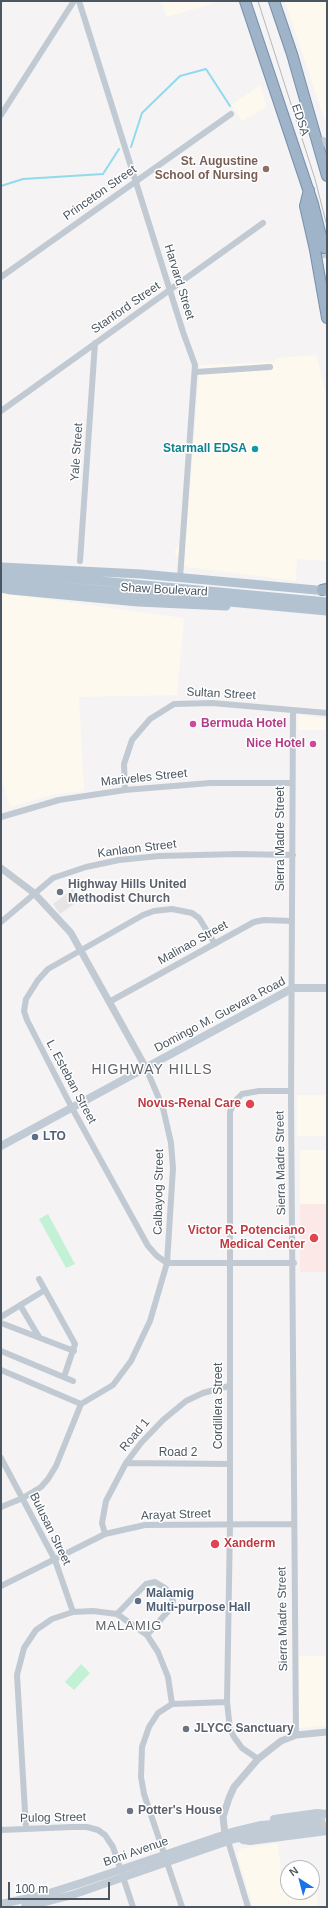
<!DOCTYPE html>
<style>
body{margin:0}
#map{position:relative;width:328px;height:1908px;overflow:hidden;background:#f5f3f3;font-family:Arial,sans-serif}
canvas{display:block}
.frame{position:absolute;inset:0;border:2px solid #4a5661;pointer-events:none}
.north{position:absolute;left:280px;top:1860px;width:40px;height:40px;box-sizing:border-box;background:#fff;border:1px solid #b7bbc0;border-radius:50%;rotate:324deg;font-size:11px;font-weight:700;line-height:16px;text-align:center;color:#4a5661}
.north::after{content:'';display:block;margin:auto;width:14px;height:18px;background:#1a73e8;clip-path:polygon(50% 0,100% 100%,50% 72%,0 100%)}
.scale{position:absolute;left:8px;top:1882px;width:102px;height:18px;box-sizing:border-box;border:2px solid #4a5661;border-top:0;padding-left:5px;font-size:12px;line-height:14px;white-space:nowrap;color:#4a5661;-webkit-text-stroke:3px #fff;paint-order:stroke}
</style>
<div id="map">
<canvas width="328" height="1908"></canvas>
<div class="frame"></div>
<div class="north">N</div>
<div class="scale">100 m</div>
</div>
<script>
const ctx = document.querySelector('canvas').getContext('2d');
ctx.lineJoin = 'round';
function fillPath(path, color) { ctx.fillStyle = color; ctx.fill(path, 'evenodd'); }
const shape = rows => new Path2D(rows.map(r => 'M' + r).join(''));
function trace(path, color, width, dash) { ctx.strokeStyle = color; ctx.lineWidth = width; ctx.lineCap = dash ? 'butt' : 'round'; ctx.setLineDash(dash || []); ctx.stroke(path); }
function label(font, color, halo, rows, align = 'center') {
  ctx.font = font + ' Arial,sans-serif'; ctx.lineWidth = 3; ctx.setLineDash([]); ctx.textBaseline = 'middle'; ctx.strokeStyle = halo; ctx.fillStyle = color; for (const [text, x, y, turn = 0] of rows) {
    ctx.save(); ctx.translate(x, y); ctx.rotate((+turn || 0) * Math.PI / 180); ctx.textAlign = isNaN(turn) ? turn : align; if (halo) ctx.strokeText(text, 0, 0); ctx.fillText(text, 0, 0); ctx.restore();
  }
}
fillPath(shape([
 [161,1,221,1,167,17],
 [285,1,327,1,327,127],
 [260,85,267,107,242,121,231,105],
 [316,355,327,398,327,561,297,559,296,581,187,567,174,552,186,535,200,365,275,362,276,358],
 [1,593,184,618,177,695,79,697,84,791,56,794,10,807,1,776],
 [298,715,327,719,327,730,298,730],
 [297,1095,327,1095,327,1136,297,1136],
 [300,1150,327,1150,327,1204,300,1204],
 [298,1656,327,1656,327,1726,299,1728],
 [278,1843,281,1872,288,1885,288,1892,293,1893,316,1890,318,1907,253,1907,237,1854,240,1849]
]), '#fdf9ef');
fillPath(shape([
 [73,889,78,901,60,914,53,904]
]), '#e6e4e5');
fillPath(shape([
 [300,1204,327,1204,327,1272,300,1272]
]), '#fce8e6');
fillPath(shape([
 [48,1214,75,1264,66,1268,39,1219],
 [81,1664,90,1673,74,1690,65,1682]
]), '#c3f1d5');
trace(shape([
 [131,147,142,113,180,76,206,69,230,106],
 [1,186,23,179,103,174,119,149]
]), '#90daee', 2);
trace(shape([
 [317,1820,327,1819],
 [318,1826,327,1826]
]), '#caccce', 8, [8, 4]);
trace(shape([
 [324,248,327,262]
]), '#caccce', 10, [10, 5]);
const trunk = shape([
 [245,1,313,204,324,248],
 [274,1,292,54,327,176],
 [309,190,305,206,315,250,327,318],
 [322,590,327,589]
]);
trace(trunk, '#7690ad', 12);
trace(shape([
 [79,1,183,332,195,365,180,578],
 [1,115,74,1],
 [1,277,231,114],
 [196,372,270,367],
 [1,411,263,223],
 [80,561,95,343],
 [293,711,291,1102,296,1735],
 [125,790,124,764,132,740,150,719,174,704,212,703,327,713],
 [1,817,59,800,125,790,210,783,292,783],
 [1,922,53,878,86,867,119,860,159,856,238,854,293,855],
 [215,944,199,918,192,913,172,909,154,911,143,915,48,969,38,980,26,999,24,1011,27,1020,72,1108,148,1246,157,1256,167,1263,294,1263],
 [109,1002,254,922,264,920,292,921],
 [39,1279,75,1344,64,1377],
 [20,1305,39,1337],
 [1,1317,45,1290],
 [1,1323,74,1351],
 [1,1351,73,1381],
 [1,1370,81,1404],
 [81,1404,113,1385,131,1361,150,1321,167,1263,173,1168,171,1143,163,1108,146,1068],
 [1,1458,55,1560,73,1612],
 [126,1463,230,1464],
 [1,1507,23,1498,41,1487,48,1479,56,1466,81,1404],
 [105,1534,102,1523,106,1501,126,1463,141,1443,163,1420,186,1401,203,1393,229,1386],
 [1,1586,105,1534,127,1529,145,1525,293,1524],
 [117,1614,146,1584,155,1582,165,1588,171,1594,173,1601,170,1609,147,1635],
 [258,1759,242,1748,234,1737,230,1729,227,1702,230,1524,230,1112,234,1102,242,1094,259,1091,291,1091],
 [26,1829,17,1675,24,1648,36,1630,52,1619,73,1612,93,1611,117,1614,147,1635,158,1652,168,1677,172,1704],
 [1,1830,72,1827,87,1827,98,1830,105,1835,113,1847,133,1907],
 [228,1841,248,1907],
 [182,1907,144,1794,141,1777,142,1747,149,1727,158,1713,172,1704,227,1702]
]), '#c1cad2', 6);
trace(shape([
 [1,868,34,893,71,933,146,1068],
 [225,1834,223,1817,229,1798,234,1787,258,1759,281,1741,296,1735,327,1732]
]), '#c1cad2', 7);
trace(shape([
 [323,141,327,144],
 [1,1146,293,988,327,988],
 [274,1819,317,1813,327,1814],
 [243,1840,250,1841,327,1831],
 [1,1904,43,1895,81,1883,232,1832,261,1825,317,1820],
 [25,1907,72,1895,234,1839,265,1832,318,1826]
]), '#c1cbd6', 8);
trace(shape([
 [1,567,141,574,327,591],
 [1,572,101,581],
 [1,581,99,590],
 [1,588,11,590,138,602,226,606]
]), '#b3c2d1', 9);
trace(trunk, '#9fb4c9', 10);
trace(shape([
 [258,1,315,179,327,226]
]), '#b5b8bd', 1);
trace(shape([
 [101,581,327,602],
 [99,590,327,611]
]), '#b3c2d1', 9);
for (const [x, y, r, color] of [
 [266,169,4,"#8d6e63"],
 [255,449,4,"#0f9aa8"],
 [193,724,4,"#d1479c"],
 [313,744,4,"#d1479c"],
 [60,892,4,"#6b7280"],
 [250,1104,5,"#e0444e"],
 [35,1137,4,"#5c6f8a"],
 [314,1238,5,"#e0444e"],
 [215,1544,5,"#e0444e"],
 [138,1601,4,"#5c6f8a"],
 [186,1729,4,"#6b7280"],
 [130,1811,4,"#6b7280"]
]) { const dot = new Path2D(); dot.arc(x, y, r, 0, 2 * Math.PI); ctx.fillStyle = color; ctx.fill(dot); trace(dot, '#fff', 1.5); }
label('12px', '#4a5661', '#fff', [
 ["EDSA",300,120,72],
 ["Princeton Street",100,193,-35],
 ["Harvard Street",179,282,73],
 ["Stanford Street",126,308,-35],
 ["Yale Street",77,452,-86],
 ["Shaw Boulevard",164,590,3],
 ["Sultan Street",221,694,3],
 ["Mariveles Street",144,778,-6],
 ["Sierra Madre Street",281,839,-90],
 ["Kanlaon Street",137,849,-7],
 ["Malinao Street",193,943,-29],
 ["Domingo M. Guevara Road",220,1015,-28],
 ["L. Esteban Street",71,1082,62],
 ["Sierra Madre Street",281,1163,-91],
 ["Calbayog Street",159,1192,-89],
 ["Cordillera Street",219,1406,-90],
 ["Road 1",135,1435,-50],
 ["Road 2",178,1453],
 ["Arayat Street",176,1515,-2],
 ["Bulusan Street",50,1529,64],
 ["Sierra Madre Street",283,1619,-91],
 ["Pulog Street",53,1818,-1],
 ["Boni Avenue",136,1852,-19]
]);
label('bold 12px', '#785e54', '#fff', [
 ["St. Augustine",258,162],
 ["School of Nursing",258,176]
], 'right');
label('bold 12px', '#0d838f', '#fff', [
 ["Starmall EDSA",247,449]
], 'right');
label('bold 12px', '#b23c85', '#fff', [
 ["Bermuda Hotel",201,724],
 ["Nice Hotel",305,744,"right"]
], 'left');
label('bold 12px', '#5b616d', '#fff', [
 ["Highway Hills United",68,885],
 ["Methodist Church",68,899],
 ["JLYCC Sanctuary",194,1729],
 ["Potter's House",138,1811]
], 'left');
label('bold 12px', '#be3a42', '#fff', [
 ["Novus-Renal Care",241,1104],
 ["Victor R. Potenciano",305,1231],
 ["Medical Center",305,1245],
 ["Xanderm",224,1544,"left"]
], 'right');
label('bold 12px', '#4e5e75', '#fff', [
 ["LTO",43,1137],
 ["Malamig",146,1594],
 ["Multi-purpose Hall",146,1608]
], 'left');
ctx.letterSpacing = '1px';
label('13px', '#5f6368', '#fff', [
 ["MALAMIG",129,1626]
]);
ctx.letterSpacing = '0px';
ctx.letterSpacing = '1px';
label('14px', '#5f6368', '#fff', [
 ["HIGHWAY HILLS",152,1070]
]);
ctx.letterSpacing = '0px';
</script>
